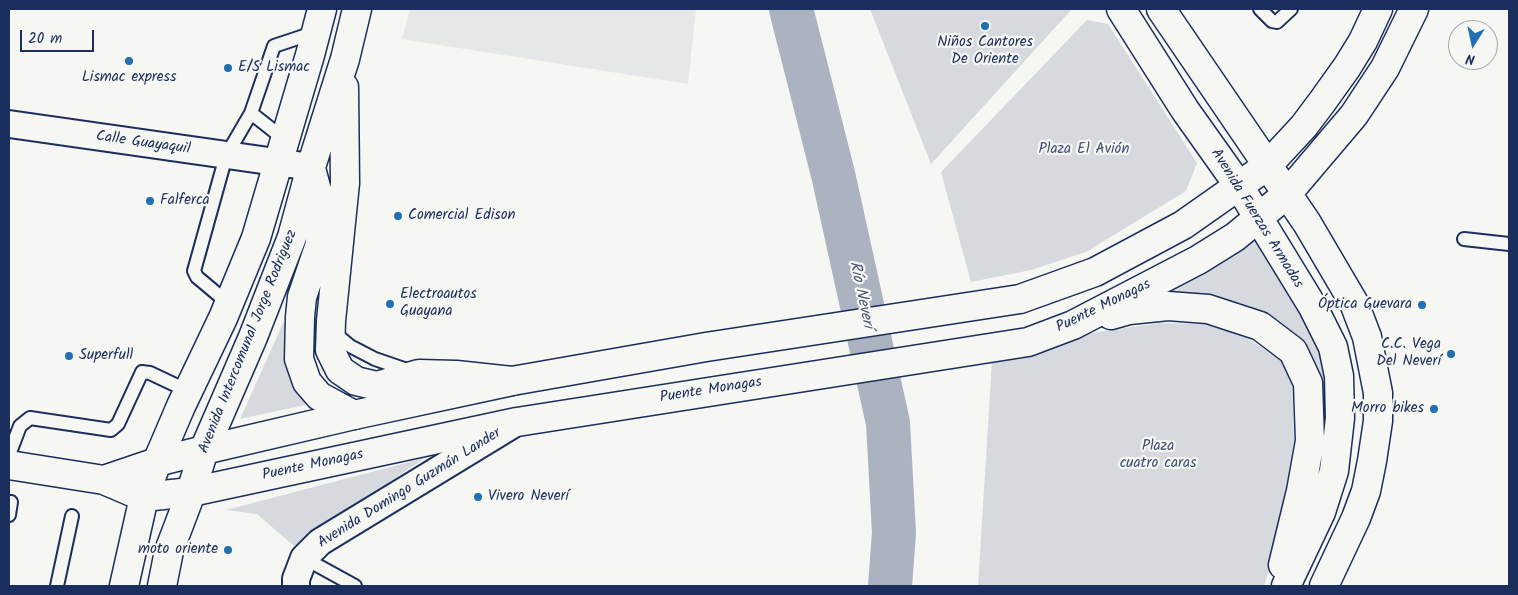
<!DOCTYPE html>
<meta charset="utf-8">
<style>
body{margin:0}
#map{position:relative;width:1518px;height:595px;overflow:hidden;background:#f6f6f2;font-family:Kalam,sans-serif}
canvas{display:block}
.frame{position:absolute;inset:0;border:10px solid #1b2f5e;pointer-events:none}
.north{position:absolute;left:1448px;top:20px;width:50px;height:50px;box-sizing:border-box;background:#f6f6f2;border:1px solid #9ea6b7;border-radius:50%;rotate:190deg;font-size:14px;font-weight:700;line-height:20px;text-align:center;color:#1b2f5e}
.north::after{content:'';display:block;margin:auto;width:18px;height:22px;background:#1f6fb2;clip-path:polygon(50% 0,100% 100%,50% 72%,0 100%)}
.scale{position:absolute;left:20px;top:30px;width:74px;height:22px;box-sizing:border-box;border:2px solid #1b2f5e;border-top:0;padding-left:6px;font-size:15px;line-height:18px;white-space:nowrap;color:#1b2f5e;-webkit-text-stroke:4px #f6f6f2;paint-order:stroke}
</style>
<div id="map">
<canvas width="1518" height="595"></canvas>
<div class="frame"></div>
<div class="north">N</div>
<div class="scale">20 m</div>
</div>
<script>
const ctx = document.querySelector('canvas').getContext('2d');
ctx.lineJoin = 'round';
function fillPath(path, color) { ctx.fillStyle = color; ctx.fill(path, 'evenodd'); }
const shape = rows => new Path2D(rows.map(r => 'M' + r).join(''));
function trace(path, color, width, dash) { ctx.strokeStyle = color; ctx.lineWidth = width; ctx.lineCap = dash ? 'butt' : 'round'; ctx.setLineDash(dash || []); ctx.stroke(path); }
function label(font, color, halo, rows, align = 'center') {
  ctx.font = font + ' Kalam,sans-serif'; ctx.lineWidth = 4.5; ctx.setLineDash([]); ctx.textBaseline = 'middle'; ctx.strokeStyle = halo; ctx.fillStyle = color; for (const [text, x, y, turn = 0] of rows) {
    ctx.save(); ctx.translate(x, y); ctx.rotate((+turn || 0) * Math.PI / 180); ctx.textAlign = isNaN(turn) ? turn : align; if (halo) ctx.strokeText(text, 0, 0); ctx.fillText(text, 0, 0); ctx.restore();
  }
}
fillPath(shape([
 [410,9,696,9,688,84,402,39]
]), '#e6e7e7');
fillPath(shape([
 [870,9,1072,9,931,164],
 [1087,20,1108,24,1197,163,1186,191,1086,252,1031,270,971,282,941,172],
 [1260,233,1322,345,1330,419,1324,465,1311,504,1302,349,1165,294],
 [284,321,305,405,240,419],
 [1160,323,1209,324,1245,337,1280,359,1292,382,1294,440,1273,559,1264,586,978,586,992,361,1097,332],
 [425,458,294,546,257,514,226,510]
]), '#d6d9dd');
trace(shape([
 [791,9,833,174,888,423,894,533,890,586]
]), '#abb2c0', 44);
const service = shape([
 [1260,9,1272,21,1277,22,1291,9],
 [251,113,284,139],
 [1464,239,1509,244],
 [228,303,197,277,194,271,226,156,251,113,274,46,316,32],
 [331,330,350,346,375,359,410,371],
 [9,455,20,426,30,418,111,430,118,424,142,372,150,373,188,391],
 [9,515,11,502],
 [304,558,355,586],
 [57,586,72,516]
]);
const minor = shape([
 [9,124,311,167],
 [296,586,296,579,304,558,320,542,512,425]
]);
const tertiary = shape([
 [1121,9,1185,110,1239,186,1313,307,1333,347,1339,376,1340,418,1334,471,1321,512,1286,586],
 [1161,9,1307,223,1354,303,1367,337,1378,393,1378,421,1372,461,1366,491,1356,518,1324,586],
 [1111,315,1129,310,1168,306,1208,309,1260,326,1293,351,1308,383,1310,441,1301,491,1283,565],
 [9,465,104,480,144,497,191,492,517,422,1028,342,1073,325,1198,260,1235,237,1287,194,1354,115,1385,68,1414,9],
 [104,480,157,462,204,450,354,415,512,381,706,347,1020,299,1095,272,1183,225,1267,166,1304,126,1322,102,1347,67,1363,41,1378,9]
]);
const secondary = shape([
 [344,87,345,183,331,321,330,350,340,370,356,381,377,386,419,374,456,375,512,381],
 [312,172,320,202,320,244,302,297,300,317,299,359,307,382,319,396,354,415],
 [124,586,144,497,157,462,181,406,223,318,256,238,310,55,322,9],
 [162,586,169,551,188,501,204,450,253,337,292,237,311,167,345,59,357,9]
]);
trace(service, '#1b2f5e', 16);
trace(minor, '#1b2f5e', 30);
trace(tertiary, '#1b2f5e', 31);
trace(secondary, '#1b2f5e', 31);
trace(service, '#f6f6f2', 12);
trace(minor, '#f6f6f2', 26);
trace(tertiary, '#f6f6f2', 28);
trace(secondary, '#f6f6f2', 28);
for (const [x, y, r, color] of [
 [985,26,5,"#1f6fb2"],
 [129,61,5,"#1f6fb2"],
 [228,68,5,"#1f6fb2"],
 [150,201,5,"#1f6fb2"],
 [398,216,5,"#1f6fb2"],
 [390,304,5,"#1f6fb2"],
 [1422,305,5,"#1f6fb2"],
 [1451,354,5,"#1f6fb2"],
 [69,356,5,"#1f6fb2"],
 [1434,409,5,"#1f6fb2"],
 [478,497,5,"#1f6fb2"],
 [228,550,5,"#1f6fb2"]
]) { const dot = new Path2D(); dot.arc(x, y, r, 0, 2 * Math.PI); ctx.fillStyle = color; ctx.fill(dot); trace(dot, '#f6f6f2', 2); }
label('15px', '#1b2f5e', '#f6f6f2', [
 ["Niños Cantores",985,43,"center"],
 ["De Oriente",985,60,"center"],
 ["E/S Lismac",238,68],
 ["Lismac express",129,78,"center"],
 ["Falferca",160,201],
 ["Comercial Edison",408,216],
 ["Electroautos",400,295],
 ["Guayana",400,312],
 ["Óptica Guevara",1412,305,"right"],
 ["C.C. Vega",1441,345,"right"],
 ["Del Neverí",1441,362,"right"],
 ["Superfull",79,356],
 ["Morro bikes",1424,409,"right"],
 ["Vivero Neverí",488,497],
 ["moto oriente",218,550,"right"]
], 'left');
label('15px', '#1b2f5e', '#f6f6f2', [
 ["Calle Guayaquil",143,144,8],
 ["Avenida Fuerzas Armadas",1256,219,58],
 ["Puente Monagas",1104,307,-26],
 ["Avenida Intercomunal Jorge Rodriguez",249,342,-68],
 ["Puente Monagas",711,391,-9],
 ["Puente Monagas",313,466,-12],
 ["Avenida Domingo Guzmán Lander",410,489,-32]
]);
label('15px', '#405177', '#f6f6f2', [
 ["Plaza El Avión",1084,150],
 ["Plaza",1158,447],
 ["cuatro caras",1158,464]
]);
label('italic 16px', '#46567b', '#f6f6f2', [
 ["Río Neverí",860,295,78]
]);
</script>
